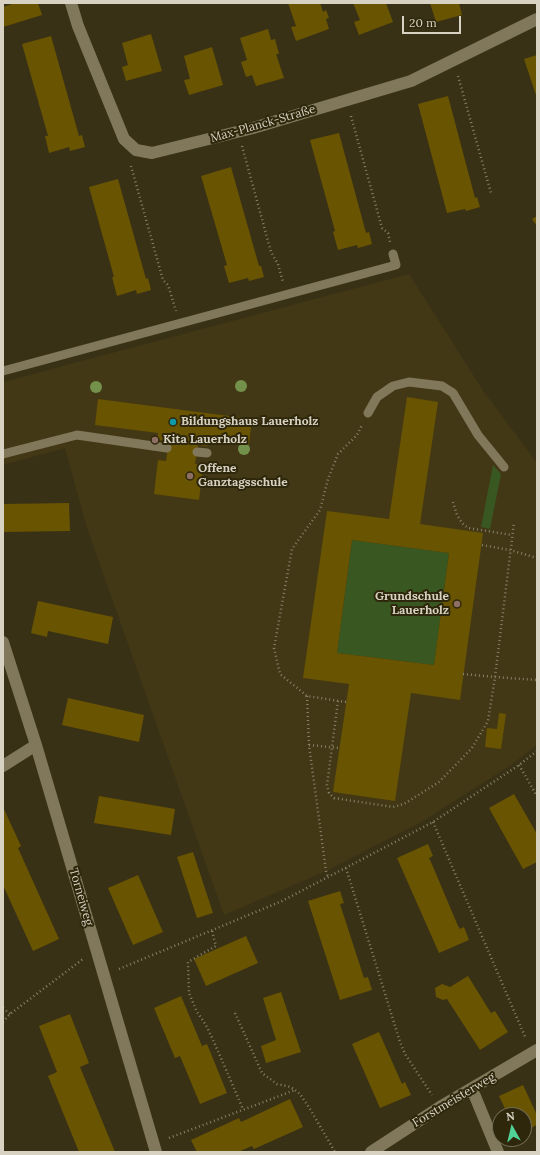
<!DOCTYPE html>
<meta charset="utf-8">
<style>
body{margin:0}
#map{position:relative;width:540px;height:1155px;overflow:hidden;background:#393116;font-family:Lora,serif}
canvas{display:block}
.frame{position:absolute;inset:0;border:4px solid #d7d2c2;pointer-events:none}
.north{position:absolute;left:492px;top:1107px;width:40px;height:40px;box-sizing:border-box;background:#2f270c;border:1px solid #726b55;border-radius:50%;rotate:352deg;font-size:11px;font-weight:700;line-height:16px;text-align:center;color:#d7d2c2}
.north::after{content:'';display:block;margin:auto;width:14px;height:18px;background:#51d398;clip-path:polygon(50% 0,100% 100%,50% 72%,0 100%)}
.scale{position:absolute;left:402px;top:16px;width:59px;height:18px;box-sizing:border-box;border:2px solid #d7d2c2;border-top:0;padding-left:5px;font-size:12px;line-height:14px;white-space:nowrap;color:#d7d2c2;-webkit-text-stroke:3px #2f270c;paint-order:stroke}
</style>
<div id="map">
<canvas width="540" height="1155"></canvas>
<div class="frame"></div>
<div class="north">N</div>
<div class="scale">20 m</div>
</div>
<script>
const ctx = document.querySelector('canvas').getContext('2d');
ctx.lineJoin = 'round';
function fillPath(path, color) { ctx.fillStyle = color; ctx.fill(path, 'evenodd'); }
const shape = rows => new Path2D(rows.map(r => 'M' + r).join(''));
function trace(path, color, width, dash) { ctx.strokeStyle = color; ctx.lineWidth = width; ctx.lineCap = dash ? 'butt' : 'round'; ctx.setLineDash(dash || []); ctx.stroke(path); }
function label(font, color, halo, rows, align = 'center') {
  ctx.font = font + ' Lora,serif'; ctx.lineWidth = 4; ctx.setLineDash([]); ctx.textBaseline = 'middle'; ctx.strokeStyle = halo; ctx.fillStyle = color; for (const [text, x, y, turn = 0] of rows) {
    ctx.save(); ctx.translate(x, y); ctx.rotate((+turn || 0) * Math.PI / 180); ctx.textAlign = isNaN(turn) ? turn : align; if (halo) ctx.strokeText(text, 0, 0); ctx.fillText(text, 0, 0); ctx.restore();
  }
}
fillPath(shape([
 [409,274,484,392,537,463,537,745,511,765,423,821,326,871,224,915,87,528,65,448,3,465,3,382]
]), '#433815');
fillPath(shape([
 [493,465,501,474,490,529,481,527],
 [352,540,449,553,434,665,337,653]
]), '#395721');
fillPath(shape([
 [15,3,38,3,42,15,3,27,3,7],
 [288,3,320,3,323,12,326,10,329,18,326,19,329,29,296,41,291,27,296,26],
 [353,3,386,3,393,22,359,35,354,22,360,20],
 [430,3,459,3,462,15,436,22],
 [268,29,271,40,275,39,279,54,276,54,284,78,256,86,252,75,246,77,241,62,247,60,240,38],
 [151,34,162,71,126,81,122,67,128,65,122,43],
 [51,36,79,136,82,135,85,147,70,151,69,147,49,153,45,136,48,136,22,44],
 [212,47,223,85,189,95,184,80,190,79,184,56],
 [537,55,537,98,524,59],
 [448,96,475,198,477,197,480,207,466,211,465,209,447,213,418,104],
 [339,133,366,233,369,232,372,244,358,248,357,245,338,250,333,232,335,231,310,140],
 [231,167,259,266,261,266,264,277,249,281,248,278,229,283,224,266,227,265,201,176],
 [118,179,146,279,148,278,151,290,137,294,136,290,117,296,112,277,114,277,89,187],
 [537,216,537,226,532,219],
 [407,397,438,402,420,524,483,533,460,700,411,693,395,801,333,792,349,684,303,678,327,511,389,519],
 [352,540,449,553,434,665,337,653],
 [98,399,252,419,249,444,209,439,207,446,198,445,195,464,203,465,199,500,154,494,158,460,166,461,169,441,157,440,158,433,95,425],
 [69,503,70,531,3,532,3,504],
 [38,601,113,617,108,644,48,631,47,637,31,633],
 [68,698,144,715,139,742,62,725],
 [499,713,506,714,501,749,485,747,487,728,497,729],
 [514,794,537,834,537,862,523,869,489,808],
 [99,796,175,809,171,835,94,823],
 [3,807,21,846,18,848,59,939,33,951,3,885],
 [428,844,433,856,429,858,431,862,458,926,460,929,464,927,469,940,439,953,397,858],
 [193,852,213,913,197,918,177,857],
 [138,875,163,932,133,945,108,888],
 [340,891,344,903,340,904,364,978,368,977,372,990,340,1000,308,901],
 [246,936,258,963,206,986,194,959],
 [468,976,491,1013,495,1011,508,1032,480,1050,447,999,443,1000,436,997,435,988,442,984,450,987],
 [281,992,301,1052,266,1063,261,1046,276,1040,263,998],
 [181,996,202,1046,207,1044,227,1093,200,1104,180,1056,175,1058,154,1008],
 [70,1014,89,1063,80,1067,115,1152,79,1152,48,1076,57,1072,39,1026],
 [379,1032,402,1084,405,1082,411,1095,380,1108,352,1044],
 [523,1085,537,1115,537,1125,524,1131,524,1115,508,1115,499,1096],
 [290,1099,303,1127,254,1149,252,1146,238,1152,197,1152,191,1140,239,1118,241,1122]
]), '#695401');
trace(shape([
 [458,76,491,193],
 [351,116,382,228,388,233,390,242],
 [242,146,271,252,278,264,283,282],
 [131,166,163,280,168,285,176,311],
 [453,502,457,515,462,523,468,528,512,535],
 [482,545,510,550,537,558],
 [463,674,495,677,537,680],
 [307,696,309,745,326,871,328,877],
 [338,701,327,785,329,793,334,798,393,807,404,804,439,782,472,748,488,721,495,677,514,523],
 [346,702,307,696,280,674,274,648,292,549,320,510,328,479,338,454,357,435,362,425],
 [309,745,340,748],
 [519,765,537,796],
 [433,822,526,1039],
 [346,868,400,1042,405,1054,432,1095],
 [212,931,216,946,188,962,189,993,197,1012,206,1025,214,1042,243,1109],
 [119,969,282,901,355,863,433,822,519,765,537,751],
 [3,1008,10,1014],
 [235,1013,262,1073,277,1084,291,1087,300,1094,310,1109,335,1152],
 [3,1022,10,1014,83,959],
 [169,1138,295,1090]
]), '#87816b', 2.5, [1, 3]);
trace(shape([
 [3,371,396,265,393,254],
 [368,413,377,397,393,386,409,382,442,386,453,393,478,435,504,467],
 [197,452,207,453],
 [3,454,77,435,167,448]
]), '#81785b', 9);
trace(shape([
 [71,3,78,26,124,139,136,150,152,153,253,128,411,81,537,19],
 [3,642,36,745,156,1152],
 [3,766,36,745],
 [472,1089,498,1152],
 [371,1152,440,1107,537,1050]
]), '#81785b', 12);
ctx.fillStyle = '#74914c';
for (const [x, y] of [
 [241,386],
 [96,387],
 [244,449]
]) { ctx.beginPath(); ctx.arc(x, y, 6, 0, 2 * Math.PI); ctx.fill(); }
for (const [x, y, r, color] of [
 [173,422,4,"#0f9aa8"],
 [155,440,4,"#8d6e63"],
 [190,476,4,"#8d6e63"],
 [457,604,4,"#8d6e63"]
]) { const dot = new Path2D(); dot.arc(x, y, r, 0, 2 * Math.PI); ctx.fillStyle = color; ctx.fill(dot); trace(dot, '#2f270c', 1.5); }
label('12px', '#d7d2c2', '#2f270c', [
 ["Max-Planck-Straße",263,124,-16],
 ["Torneiweg",81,897,74],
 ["Forstmeisterweg",454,1100,-31]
]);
label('bold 12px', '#d7d2c2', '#2f270c', [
 ["Bildungshaus Lauerholz",181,422],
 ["Kita Lauerholz",163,440],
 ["Offene",198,469],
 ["Ganztagsschule",198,483],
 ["Grundschule",449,597,"right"],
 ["Lauerholz",449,611,"right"]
], 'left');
</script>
